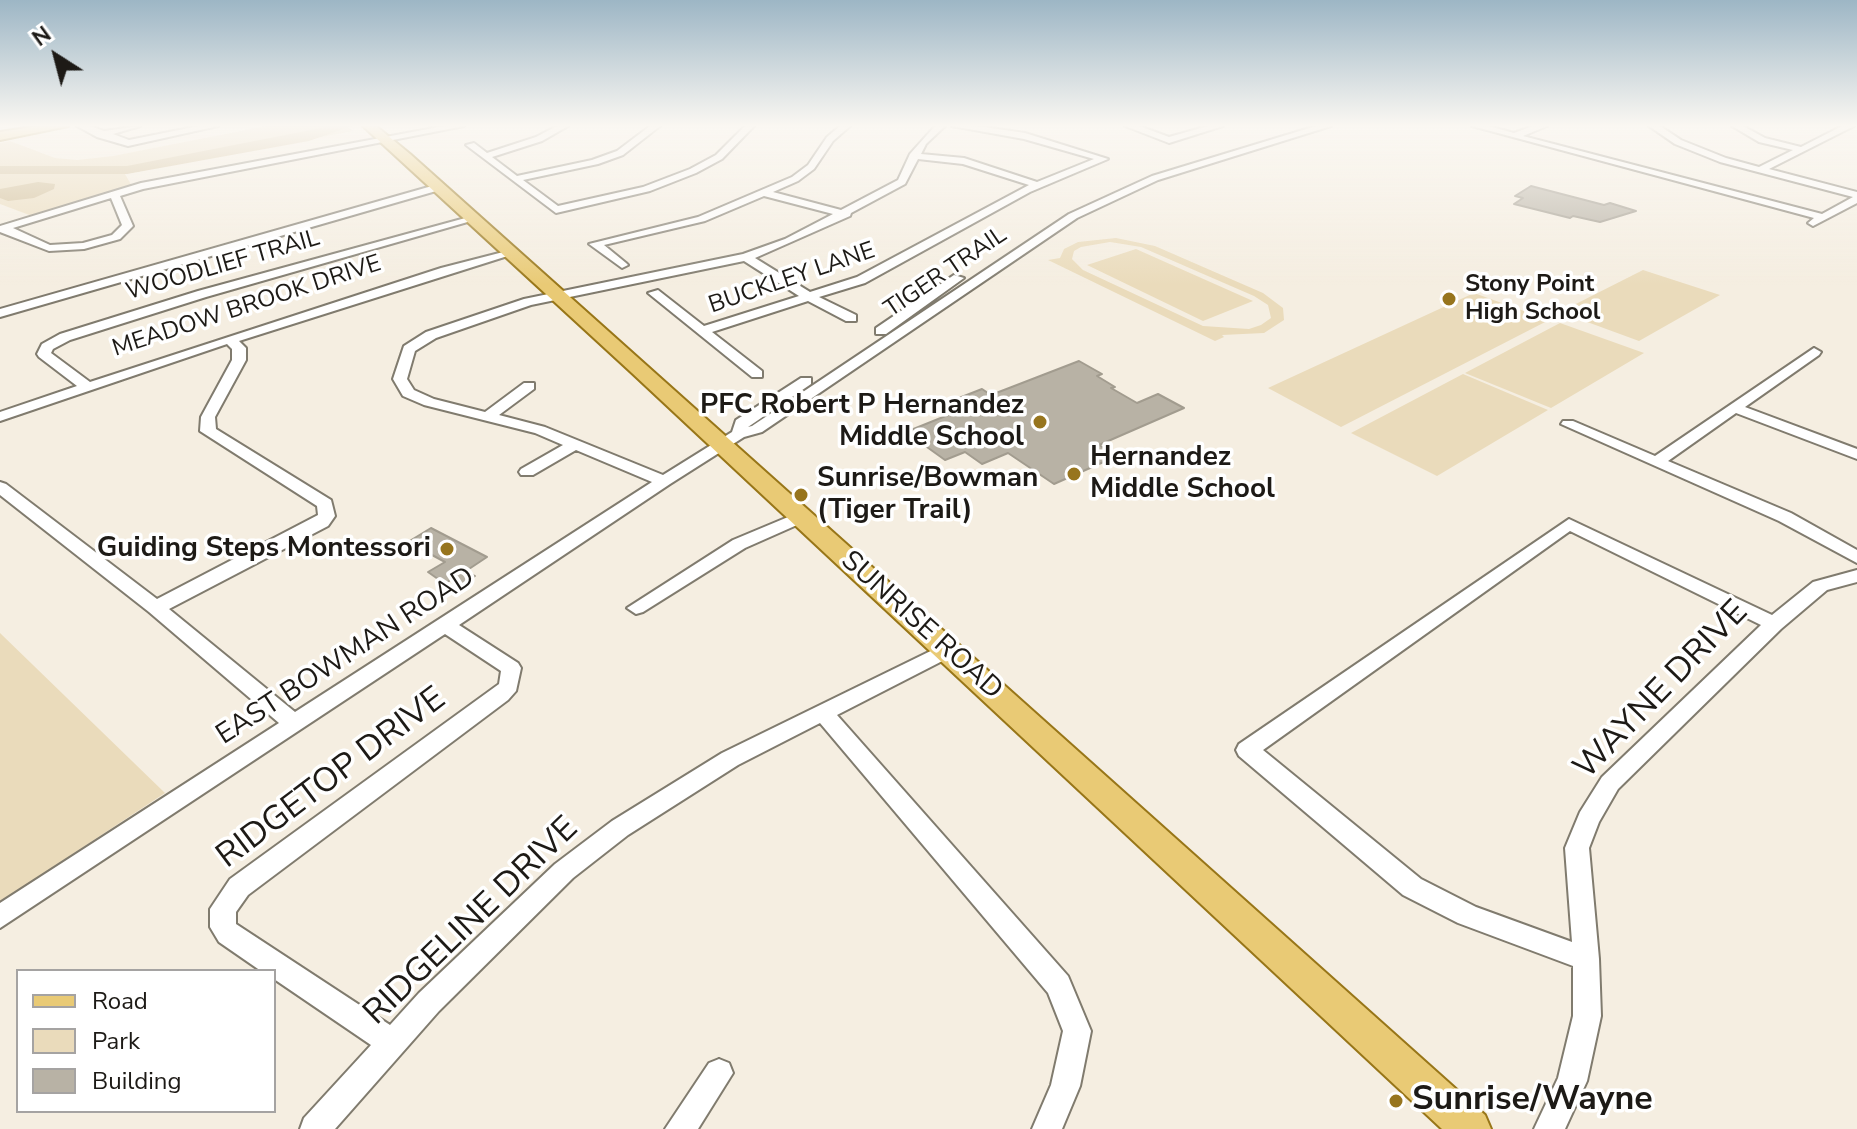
<!DOCTYPE html>
<style>
body{margin:0}
#map{position:relative;width:1857px;height:1129px;overflow:hidden;background:#f5eee1;font-family:"Nunito Sans",sans-serif}
canvas{display:block}
.legend{position:absolute;left:16px;top:969px;width:260px;height:144px;box-sizing:border-box;background:#fff;border:2px solid #a5a3a2;margin:0;padding:10px 14px;list-style:none;font-size:24px;color:#1d1a16}
.legend li{display:flex;align-items:center;gap:16px;height:40px}
.legend b{width:40px;border:2px solid #a5a3a2}
.north{position:absolute;left:16px;top:16px;width:80px;height:80px;-webkit-text-stroke:6px #fff;paint-order:stroke;rotate:324deg;font-size:22px;font-weight:700;line-height:32px;text-align:center;color:#1d1a16}
.north::after{content:'';display:block;margin:auto;width:28px;height:36px;background:#1d1a16;clip-path:polygon(50% 0,100% 100%,50% 72%,0 100%)}
</style>
<div id="map">
<canvas width="1857" height="1129"></canvas>
<ul class="legend">
<li><b style="height:10px;background:#e9ca75"></b>Road</li>
<li><b style="height:22px;background:#eadbbb"></b>Park</li>
<li><b style="height:22px;background:#b8b2a5"></b>Building</li>
</ul>
<div class="north">N</div>
</div>
<script>
const ctx = document.querySelector('canvas').getContext('2d');
ctx.lineJoin = 'round';
function fillPath(path, color) { ctx.fillStyle = color; ctx.fill(path, 'evenodd'); }
const shape = rows => new Path2D(rows.map(r => 'M' + r).join(''));
function trace(path, color, width, dash) { ctx.strokeStyle = color; ctx.lineWidth = width; ctx.lineCap = dash ? 'butt' : 'round'; ctx.setLineDash(dash || []); ctx.stroke(path); }
function label(font, color, halo, rows, align = 'center') {
  ctx.font = font + ' "Nunito Sans",sans-serif'; ctx.lineWidth = 7; ctx.setLineDash([]); ctx.textBaseline = 'middle'; ctx.strokeStyle = halo; ctx.fillStyle = color; for (const [text, x, y, turn = 0] of rows) {
    ctx.save(); ctx.translate(x, y); ctx.rotate((+turn || 0) * Math.PI / 180); ctx.textAlign = isNaN(turn) ? turn : align; if (halo) ctx.strokeText(text, 0, 0); ctx.fillText(text, 0, 0); ctx.restore();
  }
}
fillPath(shape([
 [266,126,347,126,353,131,125,174,132,186,32,216,0,204,0,143,10,141,55,158,77,160,113,156],
 [1116,238,1155,246,1263,293,1283,308,1284,320,1264,333,1222,335,1224,337,1215,341,1048,260,1060,258,1064,249,1078,242],
 [1110,242,1141,247,1254,296,1268,305,1271,318,1261,325,1249,329,1203,326,1083,270,1072,259,1074,251,1081,247],
 [1136,249,1253,301,1203,321,1087,265],
 [1643,270,1720,295,1639,341,1560,312],
 [1474,293,1549,320,1341,427,1268,388],
 [1560,323,1644,353,1551,408,1465,373],
 [1463,374,1548,410,1437,476,1351,433],
 [0,633,165,793,0,902]
]), '#eadbbb');
fillPath(shape([
 [38,182,55,184,54,189,34,198,8,201,0,198,0,189]
]), '#ceba90');
fillPath(shape([
 [331,126,352,126,309,141,127,174,0,174,0,166,127,166,331,126]
]), '#ceba90');
const building = shape([
 [1531,186,1604,205,1610,203,1636,211,1600,222,1573,216,1570,218,1514,204,1523,198,1515,196,1531,186],
 [1079,361,1102,374,1097,376,1115,387,1111,388,1137,403,1158,394,1184,408,1099,445,1117,456,1054,484,1008,453,982,464,965,452,945,460,906,432,953,413,941,405,982,389,991,395,1079,361],
 [431,528,487,557,466,571,475,576,463,584,453,578,445,584,428,572,445,562,408,542,431,528]
]);
fillPath(building, '#b8b2a5');
trace(building, '#a29c8f', 2);
const minor = shape([
 [77,126,90,126,104,131,140,126,113,134,129,140,199,126,218,126,128,146,97,137,77,126],
 [444,126,464,126,143,189,120,196,133,226,120,239,84,249,49,251,0,232,0,226,141,183,444,126],
 [111,198,122,225,112,235,83,243,50,245,13,228,111,198],
 [557,126,568,126,542,141,492,157,517,176,592,160,617,151,650,126,660,126,623,155,598,164,523,180,558,206,643,187,690,169,716,155,745,126,754,126,722,159,696,173,650,191,556,213,466,145,474,143,487,153,536,137,557,126],
 [840,126,850,126,833,141,814,169,798,181,773,192,841,210,898,180,910,154,935,126,945,126,926,144,921,154,964,158,1037,182,1094,159,1024,139,952,126,977,126,1025,133,1108,159,1030,192,865,283,819,297,856,315,856,321,846,321,808,301,712,332,762,371,762,377,752,377,648,293,658,290,704,326,799,296,744,261,531,305,436,338,415,351,407,379,414,390,434,399,485,412,524,383,534,383,534,389,499,415,545,427,663,475,732,432,736,420,801,378,811,378,811,384,748,427,752,426,1069,214,1152,176,1316,126,1331,126,1158,180,1077,218,762,432,744,437,670,484,459,625,518,663,521,668,516,691,508,700,248,895,236,912,236,924,390,1025,419,993,555,864,612,821,722,753,947,643,954,645,957,650,954,655,837,715,1068,976,1091,1031,1080,1086,1062,1129,1032,1129,1051,1085,1063,1031,1048,993,820,723,738,765,628,835,573,878,439,1011,335,1129,300,1129,304,1118,371,1045,274,979,274,971,261,971,219,942,210,927,210,909,230,879,499,684,501,671,445,634,0,928,0,903,279,723,149,612,0,495,0,482,6,484,157,599,318,515,317,506,200,431,201,417,232,360,232,349,227,344,0,421,0,412,77,386,39,357,37,354,42,344,60,334,198,291,469,217,478,219,206,297,70,340,53,349,51,353,90,382,441,268,511,250,517,253,239,341,246,348,246,360,215,417,216,429,331,500,335,516,328,526,169,609,295,712,652,482,576,450,533,475,521,475,519,472,521,469,563,445,535,433,424,405,403,396,393,379,404,346,426,332,524,299,743,254,785,239,833,214,764,196,705,221,604,245,626,263,628,265,622,268,589,244,698,217,792,177,808,165,827,137,840,126],
 [918,159,963,164,1029,185,857,277,810,292,755,258,850,216,851,213,905,184,918,159],
 [1125,126,1139,126,1169,137,1208,126,1223,126,1169,143,1125,126],
 [1472,126,1488,126,1514,133,1533,126,1547,126,1523,136,1822,214,1853,197,1720,162,1675,144,1649,126,1660,126,1681,140,1726,158,1759,167,1793,150,1759,142,1732,126,1743,126,1765,138,1801,147,1842,126,1854,126,1769,169,1857,192,1857,203,1813,226,1808,223,1814,218,1472,126],
 [439,184,444,187,443,189,0,317,0,309,439,184],
 [954,275,964,278,886,334,876,334,876,328,954,275],
 [1814,348,1821,352,1819,355,1745,407,1857,449,1857,459,1736,413,1668,461,1791,513,1857,550,1857,563,1779,521,1561,424,1563,421,1573,421,1655,456,1814,348],
 [800,512,808,517,806,521,745,548,643,612,636,614,627,608,733,540,800,512],
 [1569,519,1772,615,1813,582,1857,570,1857,582,1827,590,1781,629,1618,789,1599,822,1589,848,1599,959,1601,1016,1587,1081,1565,1129,1534,1129,1558,1078,1573,1016,1573,966,1458,923,1403,895,1239,756,1236,750,1239,744,1569,519],
 [1570,531,1761,625,1602,777,1580,812,1565,848,1572,942,1476,907,1421,879,1263,750,1570,531],
 [719,1059,729,1063,733,1073,698,1129,665,1129,709,1063,719,1059]
]);
const major = shape([
 [38,126,68,126,0,140,0,132,38,126],
 [363,126,376,126,410,154,1485,1115,1491,1129,1442,1129,632,373,363,126]
]);
trace(minor, '#807b6e', 4);
trace(major, '#987618', 4);
fillPath(minor, '#fff');
fillPath(major, '#e9ca75');
const sky = ctx.createLinearGradient(0, 0, 0, 285);
sky.addColorStop(0, '#9db6c5');
sky.addColorStop(0.44, '#faf7f2');
sky.addColorStop(1, '#faf7f200');
ctx.fillStyle = sky;
ctx.fillRect(0, 0, 1857, 285);
for (const [x, y, r, color] of [
 [1449,299,8,"#97751e"],
 [1040,422,8,"#97751e"],
 [1074,474,8,"#97751e"],
 [801,495,8,"#97751e"],
 [447,549,8,"#97751e"],
 [1396,1101,8,"#97751e"]
]) { const dot = new Path2D(); dot.arc(x, y, r, 0, 2 * Math.PI); ctx.fillStyle = color; ctx.fill(dot); trace(dot, '#fff', 3); }
label('24px', '#1d1a16', '#fff', [
 ["WOODLIEF TRAIL",223,266,-16],
 ["TIGER TRAIL",946,273,-34],
 ["BUCKLEY LANE",792,279,-19],
 ["MEADOW BROOK DRIVE",247,307,-18]
]);
label('bold 24px', '#1d1a16', '#fff', [
 ["Stony Point",1465,285],
 ["High School",1465,313]
], 'left');
label('bold 28px', '#1d1a16', '#fff', [
 ["PFC Robert P Hernandez",1024,406],
 ["Middle School",1024,438],
 ["Hernandez",1090,458,"left"],
 ["Middle School",1090,490,"left"],
 ["Sunrise/Bowman",817,479,"left"],
 ["(Tiger Trail)",817,511,"left"],
 ["Guiding Steps Montessori",431,549]
], 'right');
label('28px', '#1d1a16', '#fff', [
 ["SUNRISE ROAD",921,626,42],
 ["EAST BOWMAN ROAD",346,657,-33]
]);
label('34px', '#1d1a16', '#fff', [
 ["WAYNE DRIVE",1662,691,-46],
 ["RIDGETOP DRIVE",332,779,-37],
 ["RIDGELINE DRIVE",472,922,-44]
]);
label('bold 34px', '#1d1a16', '#fff', [
 ["Sunrise/Wayne",1412,1101]
], 'left');
</script>
